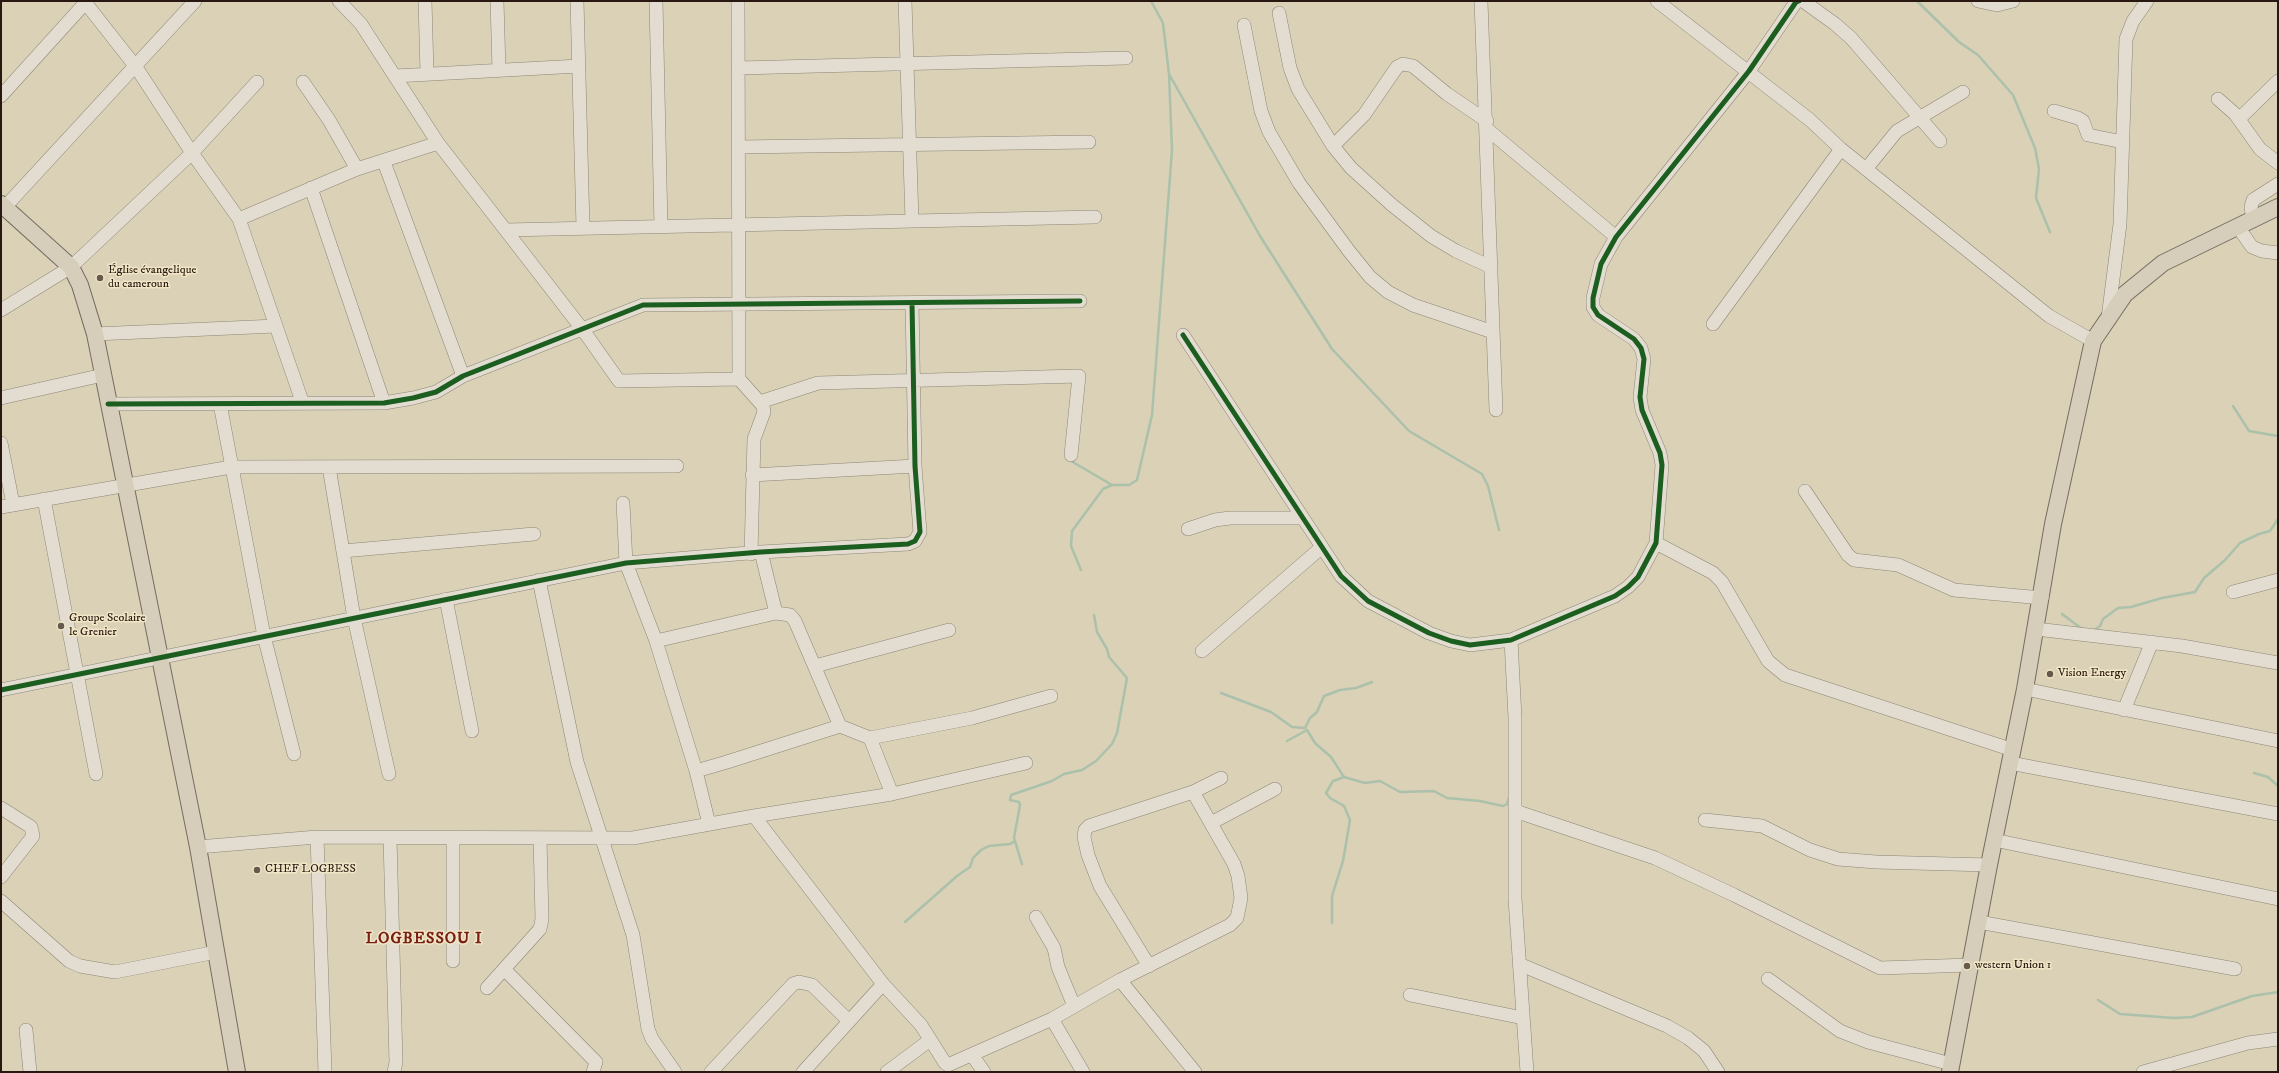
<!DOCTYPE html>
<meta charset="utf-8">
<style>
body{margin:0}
#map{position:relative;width:2279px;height:1073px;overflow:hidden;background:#dad1b6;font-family:"IM FELL DW Pica",serif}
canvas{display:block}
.frame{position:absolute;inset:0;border:2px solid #291812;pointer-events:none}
</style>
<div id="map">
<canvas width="2279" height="1073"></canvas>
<div class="frame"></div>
</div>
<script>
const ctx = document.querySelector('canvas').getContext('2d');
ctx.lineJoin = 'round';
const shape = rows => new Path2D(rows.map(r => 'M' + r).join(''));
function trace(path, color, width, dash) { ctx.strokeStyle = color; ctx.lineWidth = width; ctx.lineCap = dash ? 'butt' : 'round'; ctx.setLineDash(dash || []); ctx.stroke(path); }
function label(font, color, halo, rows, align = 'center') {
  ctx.font = font + ' "IM FELL DW Pica",serif'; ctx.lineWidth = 3; ctx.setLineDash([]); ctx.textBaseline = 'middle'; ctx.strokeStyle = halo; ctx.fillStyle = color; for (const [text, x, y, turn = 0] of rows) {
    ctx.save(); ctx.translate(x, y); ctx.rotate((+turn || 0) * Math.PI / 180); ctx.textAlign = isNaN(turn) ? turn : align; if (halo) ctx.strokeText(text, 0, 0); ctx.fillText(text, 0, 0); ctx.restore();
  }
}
trace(shape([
 [1917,1,1959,42,1978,55,2013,95,2035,148,2039,169,2036,198,2050,232],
 [1169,74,1260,236,1332,349,1409,431,1482,474,1488,486,1499,530],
 [2233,406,2249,431,2278,436],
 [1071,461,1112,485],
 [1081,570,1071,546,1072,531,1103,489,1112,485,1129,485,1137,480,1152,415,1172,150,1169,74,1163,23,1151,1],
 [2062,614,2082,629],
 [2093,631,2100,626,2103,619,2118,608,2131,607,2162,598,2195,592,2204,578,2225,560,2240,543,2259,534,2270,531,2278,519],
 [1221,693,1271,712,1292,727,1305,728,1310,718,1317,712,1324,696,1340,690,1356,688,1372,682],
 [1287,741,1307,730,1315,743,1331,757,1344,777,1365,783,1380,781,1400,792,1434,791,1447,798,1480,801,1503,806,1507,804,1509,797],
 [2254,773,2268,777,2278,786],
 [1022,864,1014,838,1020,805,1019,802,1010,800,1011,795,1052,781,1064,774,1082,770,1096,761,1112,744,1117,733,1127,678,1109,657,1107,649,1097,632,1094,615],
 [905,922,957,876,970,867,973,858,981,850,989,846,1010,844,1015,841],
 [1332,923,1332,896,1343,861,1350,820,1344,806,1330,798,1326,793,1333,781,1344,777],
 [2098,1000,2120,1014,2174,1018,2192,1017,2252,996,2278,992]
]), '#abc1ab', 2.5);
const minor = shape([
 [84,1,136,67,192,153,239,219,303,404],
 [339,1,361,24,438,143],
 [425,1,427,73],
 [497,1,499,70],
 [577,1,583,228],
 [656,1,661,227],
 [738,1,739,379,763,406,764,412,754,439,751,554],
 [905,1,912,221],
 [1481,1,1496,410],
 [1657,1,1810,120,1841,149,2049,316,2093,341],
 [1799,1,1803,1,1835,24,1851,38,1940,141],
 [1978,1,1997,5,2013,1],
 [1279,13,1290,68,1298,89,1333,146,1351,168,1392,205,1431,236,1456,251,1491,267],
 [1244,25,1261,111,1269,132,1299,183,1349,251,1370,277,1388,292,1413,305,1493,332],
 [739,68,1126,58],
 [395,76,579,66],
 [303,82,329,120,357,169],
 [1,96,87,1],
 [2218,99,2235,114,2260,149,2278,163],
 [2054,111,2078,118,2083,121,2088,135,2123,142],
 [2239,119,2278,81],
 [1487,129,1616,237],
 [1333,146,1364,115,1397,67,1403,64,1413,66,1447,94,1487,121],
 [739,147,1089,142],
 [384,162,463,376],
 [1866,169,1897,131,1963,92],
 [311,188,384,403],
 [5,207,195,1],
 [239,219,357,169,438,143,583,330,619,381,739,379],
 [2253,220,2251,207,2253,200,2278,184],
 [2238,227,2252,247,2262,251,2278,253],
 [506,230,1095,217],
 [1,310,71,267,192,153,257,82],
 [2108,318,2120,224,2126,39,2133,21,2147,1],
 [1713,324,1841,149],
 [95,334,276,326],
 [1183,335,1341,576,1368,601,1429,633,1451,641,1470,645,1511,640,1615,596,1628,587,1638,577,1656,543,1662,465,1660,453,1642,410,1640,397,1644,359,1641,348,1634,339,1598,315,1593,307,1593,298,1601,264,1616,237,1749,71,1796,2,1799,1],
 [1,398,103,375],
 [760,402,818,383,1079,376,1071,455],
 [108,404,384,403,413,398,436,392,463,376,643,305,1080,301],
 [220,404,264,636,294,754],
 [1,443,13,504],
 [329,467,354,618,389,774],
 [752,475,915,466],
 [1805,491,1848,555,1854,560,1898,565,1954,590,2042,598],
 [44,499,96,774],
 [623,503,626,563,656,641,696,771,709,824],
 [1,507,231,467,677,466],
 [1188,529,1215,520,1230,518,1302,518],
 [1656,543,1713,573,1722,582,1768,661,1785,675,2013,750],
 [343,551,534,534],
 [761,552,776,613],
 [539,580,577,762,633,935,648,1029,652,1039,675,1072],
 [2233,592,2278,580],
 [446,599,472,731],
 [2036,629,2182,646,2278,663],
 [1511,640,1515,718,1515,899,1527,1072],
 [656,641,776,613,790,615,795,621,840,726],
 [1202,651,1322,547],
 [815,666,949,630],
 [2025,689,2278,741],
 [1,690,626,563,761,552,908,544,915,541,920,532,915,466,912,303],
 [2124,710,2152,642],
 [870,738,892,794],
 [2010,763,2278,814],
 [696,771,727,762,840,726,870,738,972,718,1051,696],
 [1,808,31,827,33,836,1,877],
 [1515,811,1655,858,1734,895,1880,968,1970,965],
 [754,816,883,984,921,1025,945,1063,948,1065,1052,1019,1120,980,1230,925,1237,918,1241,898,1238,876,1234,864,1193,792],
 [1705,820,1762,826,1810,850,1838,859,1876,862,1989,865],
 [1211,823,1275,789],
 [317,837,325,1072],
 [390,838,396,1062,394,1072],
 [1994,840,2278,899],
 [198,847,317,837,633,838,754,816,892,794,1026,763],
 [1,901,69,961,80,966,115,972,216,952],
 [1036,917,1054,948,1058,967,1074,1006],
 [1979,922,2235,969],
 [453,961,453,838],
 [1519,964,1667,1026,1688,1038,1704,1051,1718,1072],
 [1149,966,1100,886,1088,855,1084,837,1085,830,1089,826,1193,792,1221,778],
 [504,969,596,1062,593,1072],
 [1768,979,1840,1031,1868,1042,1951,1064],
 [1120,980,1195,1072],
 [487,988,540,929,542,919,540,838],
 [1410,995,1523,1018],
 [1052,1019,1083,1072],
 [26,1030,30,1072],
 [972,1055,984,1072],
 [711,1072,793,984,799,982,812,985,849,1021],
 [803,1072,883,984],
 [887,1072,930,1040],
 [2143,1072,2248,1043,2278,1039]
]);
const major = shape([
 [1,204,71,267,80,285,95,334,198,847,237,1072],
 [1950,1072,1989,865,2025,689,2053,524,2093,341,2125,294,2163,263,2278,207]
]);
trace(minor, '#8d8676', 14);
trace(major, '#756d60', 18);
trace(minor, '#e2ddd0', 13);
trace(major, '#d6cebb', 16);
trace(shape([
 [1183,335,1341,576,1368,601,1429,633,1451,641,1470,645,1511,640,1615,596,1628,587,1638,577,1656,543,1662,465,1660,453,1642,410,1640,397,1644,359,1641,348,1634,339,1598,315,1593,307,1593,298,1601,264,1616,237,1749,71,1796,2,1799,1],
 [108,404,384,403,413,398,436,392,463,376,643,305,1080,301],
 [1,690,626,563,761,552,908,544,915,541,920,532,915,466,912,303]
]), '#1b5e20', 5);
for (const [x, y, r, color] of [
 [100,278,4,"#67594b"],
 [61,626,4,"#67594b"],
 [2050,674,4,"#67594b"],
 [257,870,4,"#67594b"],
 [1967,966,4,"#67594b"]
]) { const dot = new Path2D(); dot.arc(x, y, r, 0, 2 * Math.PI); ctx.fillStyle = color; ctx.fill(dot); trace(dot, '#f1e6c6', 1.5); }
label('12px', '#291812', '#f1e6c6', [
 ["Église évangelique",108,271],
 ["du cameroun",108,285],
 ["Groupe Scolaire",69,619],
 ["le Grenier",69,633],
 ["Vision Energy",2058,674],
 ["CHEF LOGBESS",265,870],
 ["western Union 1",1975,966]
], 'left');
ctx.letterSpacing = '1px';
label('bold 16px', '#7a1f14', '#f1e6c6', [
 ["LOGBESSOU I",424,940]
]);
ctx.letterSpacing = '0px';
</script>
